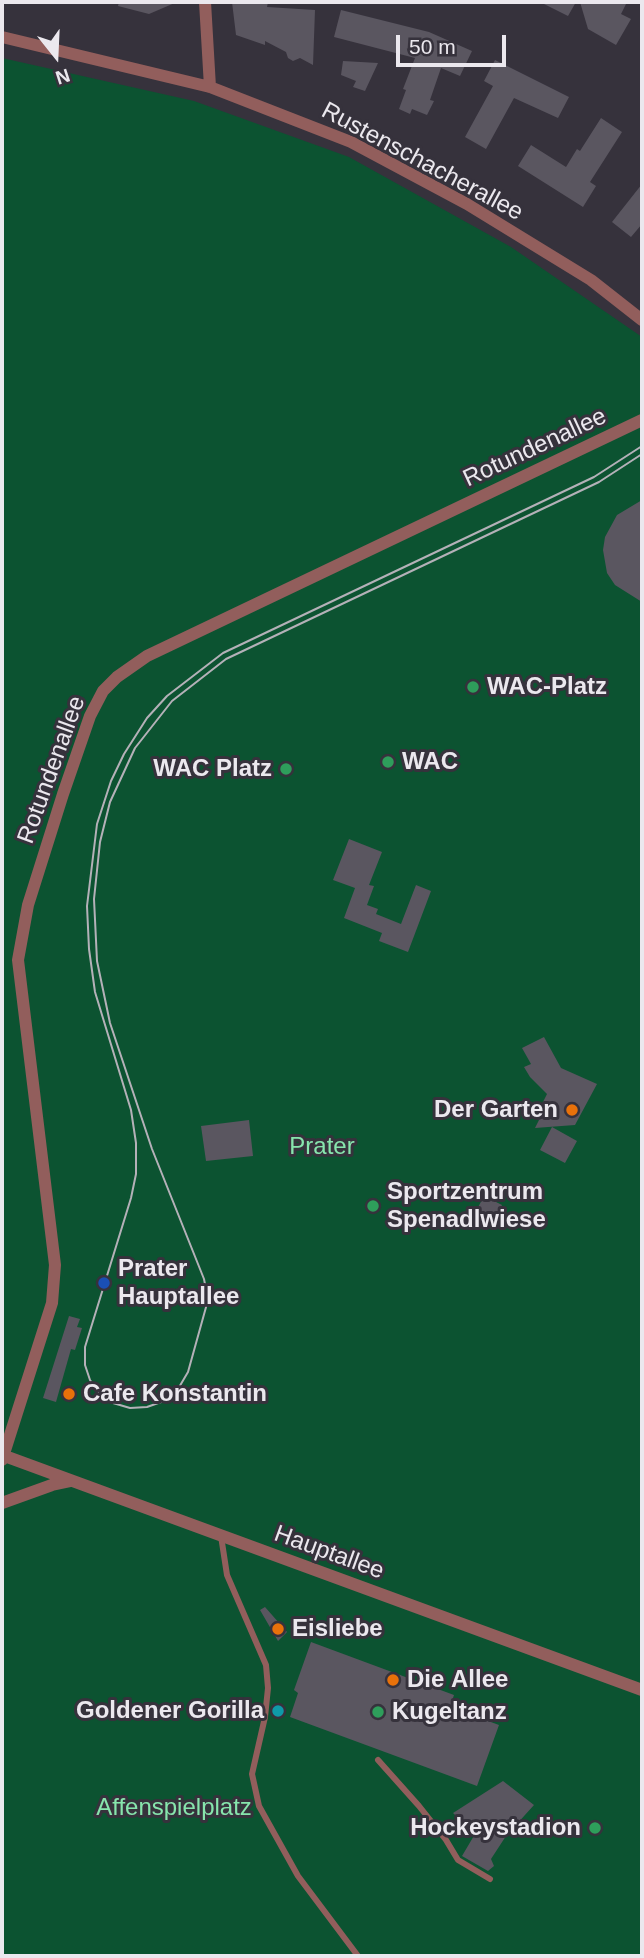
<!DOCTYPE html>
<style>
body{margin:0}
#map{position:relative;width:644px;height:1958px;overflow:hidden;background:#36323c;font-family:Arial,sans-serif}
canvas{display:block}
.frame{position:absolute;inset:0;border:4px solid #ebe8ee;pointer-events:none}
.north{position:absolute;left:21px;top:21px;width:70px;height:70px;-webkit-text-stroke:5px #36323c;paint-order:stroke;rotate:162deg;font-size:19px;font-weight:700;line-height:28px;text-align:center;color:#ebe8ee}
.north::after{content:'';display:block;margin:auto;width:24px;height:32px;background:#ebe8ee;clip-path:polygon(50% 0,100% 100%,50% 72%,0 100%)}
.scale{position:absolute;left:396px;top:35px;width:110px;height:32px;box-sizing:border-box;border:4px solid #ebe8ee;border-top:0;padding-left:9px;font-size:21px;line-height:24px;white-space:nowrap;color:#ebe8ee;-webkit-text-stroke:5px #36323c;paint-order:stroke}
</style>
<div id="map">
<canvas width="644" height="1958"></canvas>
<div class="frame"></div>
<div class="north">N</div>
<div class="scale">50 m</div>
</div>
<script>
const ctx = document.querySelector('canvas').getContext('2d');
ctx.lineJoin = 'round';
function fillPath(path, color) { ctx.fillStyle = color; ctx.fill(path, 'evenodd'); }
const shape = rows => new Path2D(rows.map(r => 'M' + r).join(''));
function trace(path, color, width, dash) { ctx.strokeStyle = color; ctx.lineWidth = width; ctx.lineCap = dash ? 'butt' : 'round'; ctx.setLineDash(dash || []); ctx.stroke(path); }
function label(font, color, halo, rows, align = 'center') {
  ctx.font = font + ' Arial,sans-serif'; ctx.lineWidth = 6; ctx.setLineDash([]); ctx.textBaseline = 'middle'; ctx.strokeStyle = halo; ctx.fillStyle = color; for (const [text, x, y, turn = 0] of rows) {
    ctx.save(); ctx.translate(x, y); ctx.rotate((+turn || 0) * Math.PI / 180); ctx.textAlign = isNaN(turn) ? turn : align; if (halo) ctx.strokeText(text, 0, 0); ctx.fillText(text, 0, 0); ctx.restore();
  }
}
fillPath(shape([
 [2,58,194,101,349,157,511,247,642,337,642,1956,2,1956]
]), '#0c5331');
fillPath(shape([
 [119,2,177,2,149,14,118,6],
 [232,2,268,2,267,7,315,10,313,65,300,58,293,61,288,58,286,52,265,41,265,45,236,35],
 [540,2,576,2,568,16],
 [580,2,627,2,621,14,631,19,616,45,588,29],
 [341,10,429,32,472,51,460,76,441,68,430,100,434,101,427,115,412,109,410,114,399,109,406,90,403,89,415,58,334,37],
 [495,60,569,97,558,118,514,98,486,149,465,137,493,86,484,81],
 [343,61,378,63,365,91,353,87,356,81,341,75],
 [601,118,622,132,590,182,596,186,583,207,518,166,531,145,566,167,577,149,580,151],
 [642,184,642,224,631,237,612,222],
 [642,500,642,602,615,585,607,573,603,550,605,537,617,515],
 [349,839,382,852,369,885,374,886,367,905,378,909,376,914,401,924,416,885,431,891,408,952,379,941,382,933,344,918,355,888,333,880],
 [544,1037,561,1068,597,1084,575,1125,535,1128,539,1120,535,1118,547,1094,530,1077,524,1067,531,1064,522,1048],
 [249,1120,253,1156,206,1161,201,1126],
 [552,1127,577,1141,565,1163,540,1150],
 [484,1196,502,1205,493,1222,475,1213],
 [69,1316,80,1319,77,1327,82,1328,75,1350,71,1349,56,1402,43,1398],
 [265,1607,287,1632,278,1641,260,1610],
 [311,1642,454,1695,450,1707,499,1725,477,1786,290,1717,298,1693,294,1690],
 [503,1781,534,1805,506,1836,491,1859,494,1866,488,1871,462,1856,475,1834,453,1813]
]), '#5a5660');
trace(shape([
 [221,1536,227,1575,266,1665,268,1688,265,1717,252,1774,259,1806,298,1876,358,1956],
 [378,1760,419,1806,446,1840,458,1860,490,1879]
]), '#925e5c', 6);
trace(shape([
 [205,2,210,87],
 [2,37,210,87,351,142,467,204,591,280,642,320],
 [2,1455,642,1690],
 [2,1460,52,1303,55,1265,18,960,28,905,63,794,90,716,103,691,117,677,147,656,642,420],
 [2,1503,52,1485,71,1481]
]), '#925e5c', 12);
trace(shape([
 [642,446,594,477,223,653,167,696,147,718,124,754,111,781,97,824,87,906,89,949,95,992,131,1110,136,1143,136,1174,131,1198,85,1347,85,1365,90,1380,99,1393,113,1403,130,1408,147,1407,164,1401,178,1389,188,1372,208,1300,204,1279,152,1149,110,1023,97,961,94,899,100,842,110,802,135,748,172,701,226,659,599,482,642,454]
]), '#b4b1b8', 2);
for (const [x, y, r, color] of [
 [473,687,7,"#2e9e5b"],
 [388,762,7,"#2e9e5b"],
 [286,769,7,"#2e9e5b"],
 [572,1110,7,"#e8710a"],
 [373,1206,7,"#2e9e5b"],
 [104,1283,7,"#1a4fb4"],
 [69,1394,7,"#e8710a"],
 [278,1629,7,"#e8710a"],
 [393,1680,7,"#e8710a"],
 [278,1711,7,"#0f9aa8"],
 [378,1712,7,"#2e9e5b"],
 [595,1828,7,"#2e9e5b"]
]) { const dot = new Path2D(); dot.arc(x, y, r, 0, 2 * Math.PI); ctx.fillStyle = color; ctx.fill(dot); trace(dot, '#36323c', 2.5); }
label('24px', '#ebe8ee', '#36323c', [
 ["Rustenschacherallee",422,162,28],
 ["Rotundenallee",535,448,-25],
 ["Rotundenallee",52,770,-70],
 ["Hauptallee",329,1553,20]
]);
label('bold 24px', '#ebe8ee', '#36323c', [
 ["WAC-Platz",487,687],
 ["WAC",402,762],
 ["WAC Platz",272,769,"right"],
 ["Der Garten",558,1110,"right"],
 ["Sportzentrum",387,1192],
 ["Spenadlwiese",387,1220],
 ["Prater",118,1269],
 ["Hauptallee",118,1297],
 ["Cafe Konstantin",83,1394],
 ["Eisliebe",292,1629],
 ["Die Allee",407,1680],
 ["Goldener Gorilla",264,1711,"right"],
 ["Kugeltanz",392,1712],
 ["Hockeystadion",581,1828,"right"]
], 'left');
label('24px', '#87e5ad', '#36323c', [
 ["Prater",322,1147],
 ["Affenspielplatz",174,1808]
]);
</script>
